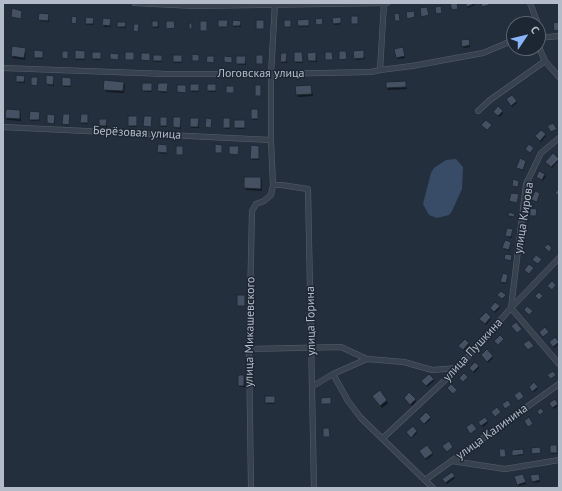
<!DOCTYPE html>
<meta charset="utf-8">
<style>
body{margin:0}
#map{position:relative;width:562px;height:491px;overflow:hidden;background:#242f3e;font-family:"PT Sans",sans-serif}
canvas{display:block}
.frame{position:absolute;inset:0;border:4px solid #b4bcc9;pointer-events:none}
.north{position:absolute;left:506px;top:16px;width:40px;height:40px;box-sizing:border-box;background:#1d2633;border:1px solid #59626f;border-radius:50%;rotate:55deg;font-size:11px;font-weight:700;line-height:16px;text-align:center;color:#b4bcc9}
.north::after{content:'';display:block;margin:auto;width:14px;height:18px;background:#8ab4f8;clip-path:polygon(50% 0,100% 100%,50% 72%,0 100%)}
</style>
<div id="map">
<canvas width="562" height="491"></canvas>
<div class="frame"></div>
<div class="north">С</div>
</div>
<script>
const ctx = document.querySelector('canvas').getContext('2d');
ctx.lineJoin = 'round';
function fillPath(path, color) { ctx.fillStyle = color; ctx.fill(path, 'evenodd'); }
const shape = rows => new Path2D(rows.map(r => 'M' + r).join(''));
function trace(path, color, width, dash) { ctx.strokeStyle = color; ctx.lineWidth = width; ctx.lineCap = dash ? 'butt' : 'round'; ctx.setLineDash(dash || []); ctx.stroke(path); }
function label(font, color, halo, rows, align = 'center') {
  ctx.font = font + ' "PT Sans",sans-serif'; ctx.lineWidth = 3; ctx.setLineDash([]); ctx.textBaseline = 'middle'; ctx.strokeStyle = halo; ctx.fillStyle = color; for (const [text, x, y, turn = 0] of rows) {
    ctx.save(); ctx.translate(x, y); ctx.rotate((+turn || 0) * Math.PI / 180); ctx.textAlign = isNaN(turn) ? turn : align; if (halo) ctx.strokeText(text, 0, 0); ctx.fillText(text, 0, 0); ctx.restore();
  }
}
fillPath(shape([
 [456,159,463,167,462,189,452,211,449,215,437,218,429,215,423,204,431,173,434,168,446,160]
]), '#394c67');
fillPath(shape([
 [466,3,475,3,475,5,468,8],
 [49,15,49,22,40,21,39,20],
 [93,18,94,25,87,25,86,23],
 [104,19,110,20,111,27,104,27],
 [341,19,341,24,335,25,334,24],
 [153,22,158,22,159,28,153,28],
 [240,22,241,27,234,27,233,26],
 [309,22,309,27,299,27,299,26],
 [125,23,126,28,119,28,118,26],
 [469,40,470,47,464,48,463,47],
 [25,49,26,51,25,60,13,58,12,56],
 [403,49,405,58,398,59,395,50],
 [43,52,43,59,36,59,35,58],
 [85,52,85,60,76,60,76,58],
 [363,52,365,59,356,60,355,59],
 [93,53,100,53,101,60,94,60],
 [295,53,302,53,303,63,296,63],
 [316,53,317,62,309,62,309,61],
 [286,54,287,63,282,63,281,62],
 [162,56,162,62,155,62,154,61],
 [182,56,182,63,174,63,174,61],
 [245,57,246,65,238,65,237,63],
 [24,77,25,83,18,83,17,82],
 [53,77,54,86,47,85,47,84],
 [70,79,71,87,64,87,63,86],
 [405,82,407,89,388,90,387,88],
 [123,83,125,85,124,93,106,92,104,89],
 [151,84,152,92,144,92,143,91],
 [167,84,167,93,159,92,158,91],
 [191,85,199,85,199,92,192,92],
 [216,86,216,92,208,92,208,91],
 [311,86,313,96,298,97,297,95],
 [512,96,517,103,512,107,507,100],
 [258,110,258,120,253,120,252,119],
 [20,111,21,114,21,121,7,120,6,118],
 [503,111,503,113,500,117,495,113],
 [40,114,39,121,31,121,30,119],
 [70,115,69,126,64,125,63,124],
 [87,115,88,124,82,124,81,123],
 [55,116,55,124,48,124,48,122],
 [137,117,137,127,130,127,129,126],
 [161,118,167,118,167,127,161,127],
 [174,118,180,118,181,129,174,128],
 [198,119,199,128,191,128,191,126],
 [230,119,230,129,225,129,224,128],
 [106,120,107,127,100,127,100,125],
 [245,121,245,129,236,129,235,127],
 [541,131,546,136,541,142,537,138],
 [158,145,166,146,167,154,159,153],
 [259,147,259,160,252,160,251,159],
 [558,159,559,160,552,168,547,163],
 [526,161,526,163,523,171,518,169,517,168],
 [539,172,546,176,543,181,537,177],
 [245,178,261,178,262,180,262,191,246,190,245,188],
 [512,230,512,238,507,237,506,236],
 [511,243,509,251,504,249,503,248],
 [508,276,506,284,502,283,501,282],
 [499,306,500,308,495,313,492,309],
 [486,314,491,319,486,325,481,321],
 [555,338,559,344,554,348,550,342],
 [468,344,469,345,464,351,460,347],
 [487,351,493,358,488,363,483,357],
 [475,363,479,368,474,373,471,369],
 [239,376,244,376,244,377,245,387,240,387,239,386],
 [433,380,434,381,427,387,423,382],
 [534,384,538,389,534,392,530,387],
 [380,392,388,403,382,408,375,399],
 [409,394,416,401,412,406,406,400],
 [275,397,275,404,267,404,266,403],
 [554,400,558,406,554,409,550,403],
 [426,414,431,419,425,424,421,420],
 [485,419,488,423,483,427,480,422],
 [413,428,417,433,412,438,408,434],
 [551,446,557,448,557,454,551,454],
 [427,447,433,455,426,460,420,451],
 [523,450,524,455,514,456,513,455],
 [451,473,455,478,447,484,443,479],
 [524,476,526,484,519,486,516,477],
 [539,476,540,482,533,483,533,482]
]), '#0007');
const building = shape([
 [457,3,458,9,452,10,450,4,457,3],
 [465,3,476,3,467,7,465,3],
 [481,3,488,3,489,5,482,7,481,3],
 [441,6,442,13,436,14,435,7,441,6],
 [427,7,429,15,421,17,420,8,427,7],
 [12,8,22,11,21,19,11,17,12,8],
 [414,11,415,17,407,19,406,12,414,11],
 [39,13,49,14,48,21,38,20,39,13],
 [399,13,400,21,395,21,394,14,399,13],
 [72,16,77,17,76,24,71,23,72,16],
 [351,16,358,16,358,24,351,24,351,16],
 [86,17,94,18,93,24,85,24,86,17],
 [341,17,341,23,333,24,332,18,341,17],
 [103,18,111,19,110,26,102,25,103,18],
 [322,18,323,24,316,25,315,19,322,18],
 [529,18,531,24,524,24,522,20,529,18],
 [309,19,309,26,298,26,297,20,309,19],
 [218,20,228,20,227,27,218,27,218,20],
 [233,20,241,21,240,26,232,26,233,20],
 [256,20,264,20,264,29,256,29,256,20],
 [284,20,291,20,291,27,284,27,284,20],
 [152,21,158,21,158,27,152,27,152,21],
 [166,21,174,21,175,28,166,29,166,21],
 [200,21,207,21,207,31,200,31,200,21],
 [117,22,126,22,125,27,117,27,117,22],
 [559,22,559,30,554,31,553,23,559,22],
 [189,23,192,23,192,29,189,29,189,23],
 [134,24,139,24,138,32,133,31,134,24],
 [469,39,470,45,462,47,461,40,469,39],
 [12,46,26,48,24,58,11,56,12,46],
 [403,47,405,56,396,58,394,49,403,47],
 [34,50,43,51,43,58,34,58,34,50],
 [75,50,85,51,85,59,75,59,75,50],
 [364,50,364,58,354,59,353,51,364,50],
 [62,51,68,51,68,59,62,58,62,51],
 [339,51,346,51,347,59,339,60,339,51],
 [92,52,101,52,101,59,92,59,92,52],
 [125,52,134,52,134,60,125,60,125,52],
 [294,52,302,52,303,62,294,62,294,52],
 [316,52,316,61,308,61,307,53,316,52],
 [325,52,332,52,333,60,325,60,325,52],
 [110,53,119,54,118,60,110,59,110,53],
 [141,53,150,53,150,61,141,60,141,53],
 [281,53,287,53,286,62,280,62,281,53],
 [192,54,199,55,199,61,192,61,192,54],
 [153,55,162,55,162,61,153,61,153,55],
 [173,55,182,55,182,62,173,62,173,55],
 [256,55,263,55,263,64,256,64,256,55],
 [207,56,214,56,214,63,206,62,207,56],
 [224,56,232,57,232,63,224,62,224,56],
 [236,56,246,56,245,64,236,64,236,56],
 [16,75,25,76,24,82,16,82,16,75],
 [46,75,54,76,53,85,46,84,46,75],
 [31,77,38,77,37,86,31,85,31,77],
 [62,77,71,78,71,86,62,86,62,77],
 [104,80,124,82,123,91,103,90,104,80],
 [406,81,406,87,386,88,386,82,406,81],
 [142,83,152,83,152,91,142,91,142,83],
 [158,83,168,83,167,92,157,91,158,83],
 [190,84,199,84,199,91,190,91,190,84],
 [207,84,216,84,216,91,207,91,207,84],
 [177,85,186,85,186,93,177,92,177,85],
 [255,85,261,85,261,96,255,96,255,85],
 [311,85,312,94,296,95,295,86,311,85],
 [226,86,234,86,234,93,226,93,226,86],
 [512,95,517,101,511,106,506,99,512,95],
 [498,106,503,111,498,116,493,112,498,106],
 [6,109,20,110,20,119,5,118,6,109],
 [251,109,258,109,258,119,251,119,251,109],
 [30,111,40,112,39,120,29,120,30,111],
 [47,114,55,115,54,124,47,123,47,114],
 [63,114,70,114,69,125,62,124,63,114],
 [81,114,88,114,88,123,80,123,81,114],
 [128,116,137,116,137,126,128,126,128,116],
 [144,116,152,116,151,127,143,126,144,116],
 [160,117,167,117,167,126,160,126,160,117],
 [173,117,181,117,180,128,173,127,173,117],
 [190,118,199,118,198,127,190,127,190,118],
 [206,118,212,119,211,128,205,127,206,118],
 [223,118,230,118,230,128,223,128,223,118],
 [99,119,107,119,106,126,99,126,99,119],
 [234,120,245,120,245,128,234,128,234,120],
 [486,120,492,125,487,130,481,125,486,120],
 [553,123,557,129,551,132,547,126,553,123],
 [541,130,546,134,540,141,535,136,541,130],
 [158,144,167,145,167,153,157,152,158,144],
 [215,144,222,145,222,153,215,153,215,144],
 [529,144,534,148,530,153,525,149,529,144],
 [251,145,259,146,259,159,250,159,251,145],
 [176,146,183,146,183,155,176,155,176,146],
 [229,146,239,146,238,155,229,154,229,146],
 [553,153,559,159,551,167,545,162,553,153],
 [520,158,526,161,523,170,516,168,520,158],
 [539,171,545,174,542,180,536,177,539,171],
 [244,177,261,177,261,189,244,188,244,177],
 [513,179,519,181,518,187,512,186,513,179],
 [559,188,559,196,555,193,559,188],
 [535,191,540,193,537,202,531,200,535,191],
 [511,193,519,194,517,203,509,201,511,193],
 [530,208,537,209,536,216,530,216,530,208],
 [509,212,515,214,514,217,508,216,509,212],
 [507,228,513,229,511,237,505,236,507,228],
 [505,240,511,242,509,250,502,248,505,240],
 [548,244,552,248,549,252,544,247,548,244],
 [505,254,512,255,511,261,504,259,505,254],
 [536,255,542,259,538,264,532,260,536,255],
 [529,264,534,268,529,274,524,270,529,264],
 [503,273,508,275,506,283,500,282,503,273],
 [552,281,556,285,552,290,547,286,552,281],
 [501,291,506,295,502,299,497,295,501,291],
 [539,292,543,296,539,300,535,296,539,292],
 [237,295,245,295,245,306,237,306,237,295],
 [495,302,500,306,494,312,490,308,495,302],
 [527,306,533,311,529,315,524,310,527,306],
 [486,312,491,317,485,324,479,319,486,312],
 [516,322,522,329,517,333,511,326,516,322],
 [545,327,549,332,543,337,539,332,545,327],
 [500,335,504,339,498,345,494,341,500,335],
 [555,337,559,342,553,347,549,342,555,337],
 [465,339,469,343,463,350,458,346,465,339],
 [529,340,534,346,528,350,523,344,529,340],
 [487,349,493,356,487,362,481,355,487,349],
 [475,362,479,366,473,372,469,368,475,362],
 [553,371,556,375,551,379,547,375,553,371],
 [464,373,468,377,463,382,459,378,464,373],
 [429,374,434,379,426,386,421,381,429,374],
 [238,375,244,375,244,386,238,386,238,375],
 [534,382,538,387,532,392,529,387,534,382],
 [451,384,457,390,453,394,447,388,451,384],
 [380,390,387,400,380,406,372,396,380,390],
 [520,391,524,397,518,401,514,395,520,391],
 [409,392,416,399,410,405,404,398,409,392],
 [265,396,275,396,275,403,265,403,265,396],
 [331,397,331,404,321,404,321,398,331,397],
 [555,399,558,404,552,408,549,403,555,399],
 [508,400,511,405,505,409,502,404,508,400],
 [497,407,501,412,495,417,491,412,497,407],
 [541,408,544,412,539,415,537,411,541,408],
 [426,412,431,417,424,424,419,419,426,412],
 [485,417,488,421,481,426,478,422,485,417],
 [529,417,533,424,528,427,524,421,529,417],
 [472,423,477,429,470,434,466,427,472,423],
 [413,426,417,431,411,438,406,432,413,426],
 [323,428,329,428,330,437,323,437,323,428],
 [449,441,453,447,447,452,442,446,449,441],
 [427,445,433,453,425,459,419,451,427,445],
 [550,445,557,445,557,453,550,453,550,445],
 [540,447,541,453,532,454,531,448,540,447],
 [499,449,505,449,506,457,500,457,499,449],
 [523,449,524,454,512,456,512,450,523,449],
 [452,472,455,476,445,483,442,479,452,472],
 [523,474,526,482,517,485,514,476,523,474],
 [539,474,540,480,532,482,530,475,539,474]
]);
fillPath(building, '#455162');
trace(building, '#1f2835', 1);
const minor = shape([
 [135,3,194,6,387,3],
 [530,3,538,24],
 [538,38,559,36],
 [538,45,545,61,559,77],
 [3,68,167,74,271,74,371,72,380,70,412,66,483,53,514,40],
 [380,70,384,3],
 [478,111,490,100,545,61],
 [3,127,271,140],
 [559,138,541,153,526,184,511,308,559,364],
 [273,185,281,185,308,189,314,488],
 [249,349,341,347,367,359,404,362,432,370,458,368],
 [333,374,348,401,361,418,433,488],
 [313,386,333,374,367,359],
 [383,438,458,368,511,308,559,258],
 [452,461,505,469,559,460],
 [425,480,559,384],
 [251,488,249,349,252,211,256,204,264,201,271,195,273,185,271,140,271,74,275,3]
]);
trace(minor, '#565f6c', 6);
trace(minor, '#38414e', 5);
label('12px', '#b4bcc9', '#1d2633', [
 ["Логовская улица",261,74],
 ["Берёзовая улица",137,133,3],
 ["улица Кирова",524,218,-81],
 ["улица Горина",311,321,-91],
 ["улица Микашевского",250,332,-89],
 ["улица Пушкина",473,350,-47],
 ["улица Калинина",492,432,-36]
]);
</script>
